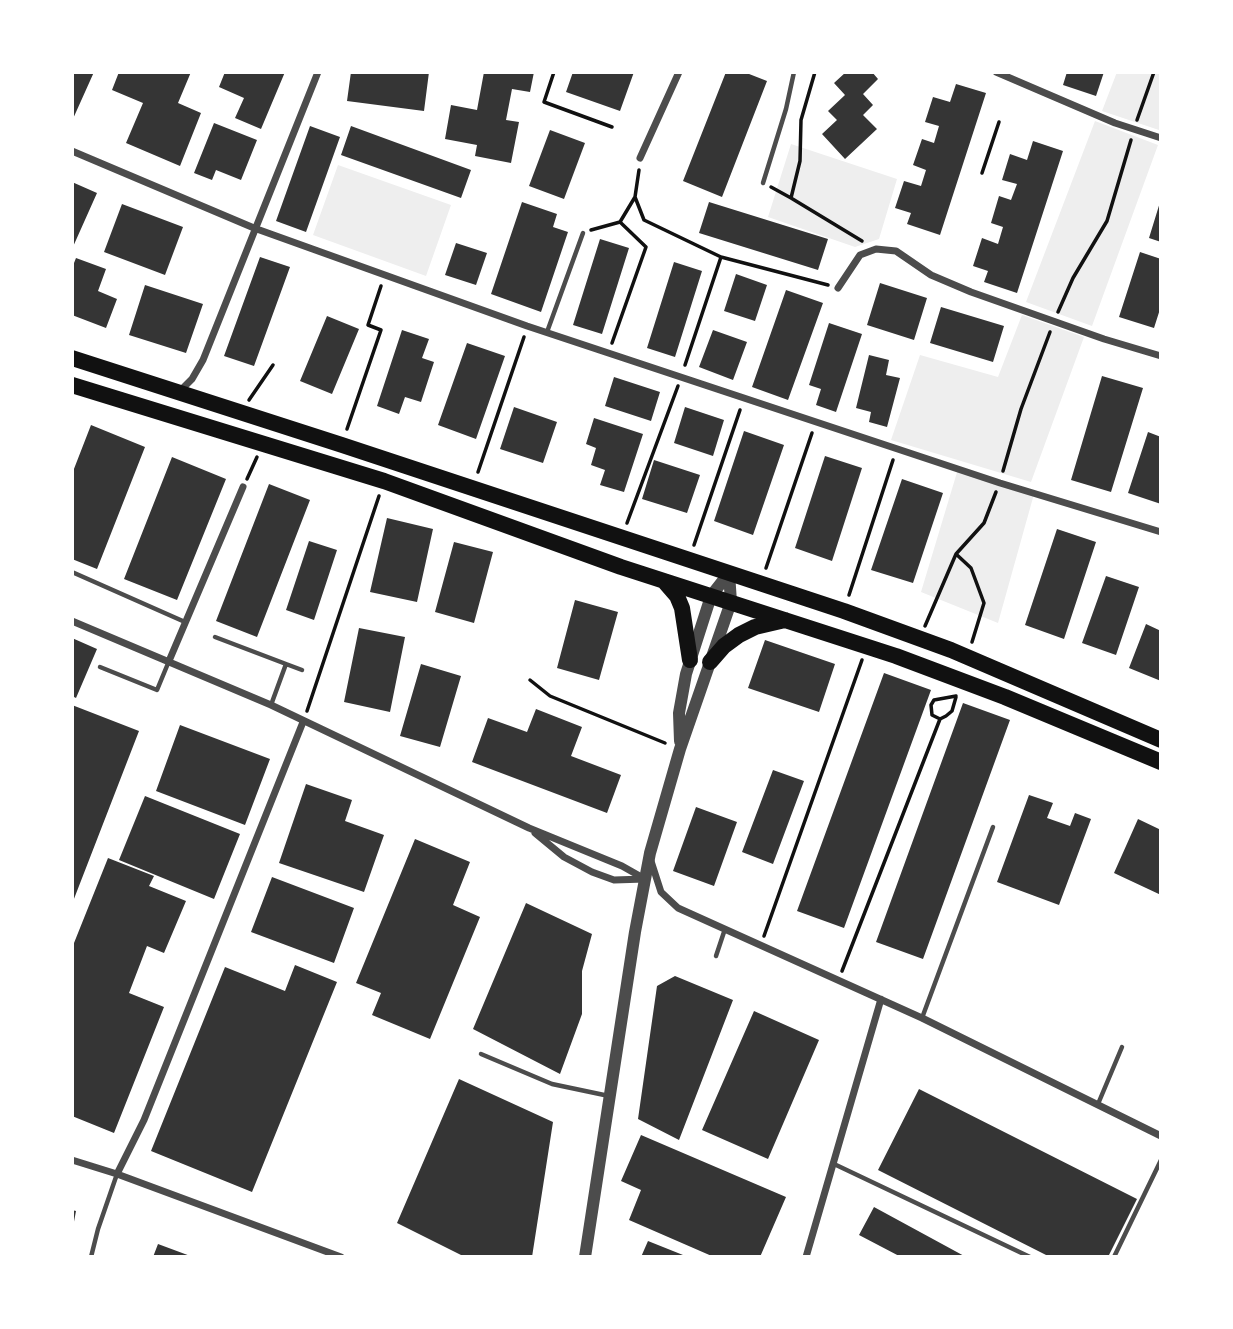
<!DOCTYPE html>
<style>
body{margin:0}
#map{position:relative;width:1233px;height:1329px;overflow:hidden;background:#fff;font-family:"Times New Roman",serif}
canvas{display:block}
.frame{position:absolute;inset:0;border:74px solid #fff;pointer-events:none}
</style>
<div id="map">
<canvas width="1233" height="1329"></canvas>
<div class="frame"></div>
</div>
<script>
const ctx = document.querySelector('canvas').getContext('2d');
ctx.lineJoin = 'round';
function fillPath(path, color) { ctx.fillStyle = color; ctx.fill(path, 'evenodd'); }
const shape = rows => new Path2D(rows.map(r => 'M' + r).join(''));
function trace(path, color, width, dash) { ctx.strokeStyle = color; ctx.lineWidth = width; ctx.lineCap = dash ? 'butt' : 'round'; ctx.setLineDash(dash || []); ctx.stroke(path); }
fillPath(shape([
 [1117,72,1161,72,1161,124,1159,130,1102,111],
 [1095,121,1158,145,1092,326,1026,302],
 [791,144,897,179,879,239,855,247,768,217],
 [338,165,451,205,426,276,313,235],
 [1022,315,1084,337,1031,482,891,440,920,355,998,377],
 [958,469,1034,494,998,623,921,592]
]), '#eee');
fillPath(shape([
 [72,72,94,72,72,121],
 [119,72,191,72,178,103,201,113,180,166,126,143,143,103,112,90],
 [225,72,285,72,261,129,235,118,244,98,219,87],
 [351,72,429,72,424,111,347,101],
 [484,72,534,72,530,92,512,89,506,120,519,122,511,163,475,156,477,145,445,139,451,105,477,110],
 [573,72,634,72,620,111,566,92],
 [726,72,744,72,767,81,722,197,683,181],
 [846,72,872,72,878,79,863,94,873,105,863,115,877,129,845,159,822,134,837,120,828,111,845,95,834,83],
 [1067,72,1104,72,1096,96,1063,85],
 [956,84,986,93,940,235,907,224,911,213,895,208,904,181,921,186,926,170,913,165,922,139,934,143,939,126,925,122,933,97,950,102],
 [214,123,257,140,241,180,216,170,212,180,194,173],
 [310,126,340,137,306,232,276,221],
 [351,126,471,170,461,198,341,155],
 [550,130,585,143,564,199,529,186],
 [1033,141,1063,151,1017,293,984,282,988,271,973,266,982,238,998,244,1003,227,991,223,999,196,1011,200,1017,184,1002,180,1010,154,1027,160],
 [72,182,97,193,72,249],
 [1161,199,1161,242,1149,238],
 [522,202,557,214,553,227,568,232,541,312,491,294],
 [709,202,828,239,818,270,699,233],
 [122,204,183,227,165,275,104,252],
 [600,239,629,248,602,334,573,325],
 [456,243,487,253,476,285,445,275],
 [1140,252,1161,259,1161,306,1154,328,1119,317],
 [260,257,290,267,254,366,224,356],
 [76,258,106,269,98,291,117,299,106,328,72,315,72,268],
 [674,262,702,271,675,357,647,348],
 [736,274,767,285,755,321,724,311],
 [880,283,927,298,914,340,867,325],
 [145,285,203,304,186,353,129,335],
 [786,290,823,303,788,400,752,387],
 [941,307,1004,326,993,362,930,343],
 [327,316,359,329,332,394,300,381],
 [829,323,862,334,836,412,816,405,821,389,809,385],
 [402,330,429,339,422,358,434,362,421,402,405,397,399,414,377,406],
 [713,330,747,342,733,380,699,367],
 [467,343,505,356,476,439,438,425],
 [869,355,889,360,886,375,900,378,887,427,869,422,871,412,856,408],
 [1102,376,1143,388,1111,492,1071,480],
 [614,377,660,392,651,421,605,406],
 [514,407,557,422,543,463,500,449],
 [685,407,724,420,713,456,674,443],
 [594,418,643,434,624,492,600,485,605,470,591,465,596,448,586,444],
 [91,425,145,447,97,569,72,559,72,474],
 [744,431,784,445,753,535,714,521],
 [1148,432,1161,437,1161,504,1128,493],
 [825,456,862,468,832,561,795,548],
 [172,457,226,479,177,600,124,579],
 [654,460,700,475,687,513,642,499],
 [902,479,943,493,913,583,871,570],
 [269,484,310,500,257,637,216,621],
 [387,518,433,529,417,602,370,592],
 [1057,529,1096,542,1064,639,1025,625],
 [309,541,337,550,314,620,286,610],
 [454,542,493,552,474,623,435,612],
 [1106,576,1139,587,1116,655,1082,643],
 [575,600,618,612,599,680,557,668],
 [1146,624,1161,631,1161,681,1129,668],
 [359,628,405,637,390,712,344,702],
 [72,638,97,649,76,698,72,696],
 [765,640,835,664,819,712,748,688],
 [421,664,461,676,440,747,400,736],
 [884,673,931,690,844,928,797,911],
 [963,703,1010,720,923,959,876,942],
 [72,705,139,731,72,904],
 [536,709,582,727,571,756,621,775,607,813,472,762,488,718,527,732],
 [180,725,270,759,245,825,156,791],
 [773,770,804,781,773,864,742,852],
 [306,784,352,800,345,821,384,835,364,892,279,863],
 [1029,795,1053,803,1047,818,1070,826,1075,813,1091,819,1059,905,997,882],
 [145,796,240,834,214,899,119,860],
 [696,807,737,822,714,886,673,871],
 [1138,819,1161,830,1161,895,1114,873],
 [415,839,470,862,453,905,480,917,430,1039,372,1015,381,993,356,983],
 [108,858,154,876,149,886,186,901,164,953,147,946,129,993,164,1007,114,1133,72,1116,72,948],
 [272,877,354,908,334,963,251,932],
 [526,903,592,934,582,971,582,1014,560,1074,473,1029],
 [295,965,337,982,252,1192,151,1151,225,967,285,991],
 [675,976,733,1000,679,1140,638,1119,657,986],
 [754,1011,819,1040,768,1159,702,1130],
 [459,1079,553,1122,532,1257,465,1257,397,1223],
 [919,1089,1137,1199,1108,1257,1050,1257,878,1170],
 [641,1135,786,1197,760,1257,714,1257,629,1220,641,1190,621,1181],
 [874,1207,966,1257,901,1257,859,1235],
 [72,1210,76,1211,73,1227,72,1227],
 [648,1241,688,1257,641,1257],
 [158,1244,193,1257,153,1257]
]), '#353535');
trace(shape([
 [554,72,544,102,612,127],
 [815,72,801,120,800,161,791,198,862,241],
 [1137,120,1154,72],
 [639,170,635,197,644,220,721,257,828,285],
 [982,173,999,122],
 [771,187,791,198],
 [591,230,620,222,635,197],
 [1058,312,1073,278,1107,221,1131,140],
 [612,343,646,247,620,222],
 [685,365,721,257],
 [249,400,273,365],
 [347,429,381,330,368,325,381,286],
 [1003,471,1021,409,1050,332],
 [478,472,524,337],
 [247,479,257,457],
 [627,523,678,386],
 [694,545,740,410],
 [766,568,812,433],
 [849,595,893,460],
 [925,626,956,554],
 [972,642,984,603,971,568,956,554,984,523,996,492],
 [530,680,550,696,665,743],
 [956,696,934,700,931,705,932,715,940,719,946,716,952,711,956,697],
 [307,711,379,496],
 [764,936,862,660],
 [842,971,940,719]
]), '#111', 3.5);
trace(shape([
 [763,183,786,109,794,72],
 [547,332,583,233],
 [72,572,185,622],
 [215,637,286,664,271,705],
 [286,664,302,670],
 [100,667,157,690,169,661],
 [716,956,725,929],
 [922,1018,993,827],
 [481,1054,552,1084,609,1096],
 [1098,1104,1122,1047],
 [834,1164,1030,1257],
 [91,1257,98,1229,117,1174],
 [1114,1257,1161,1160]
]), '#4c4c4c', 4.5);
trace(shape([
 [996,72,1115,123,1161,138],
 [72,151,254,228,527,326,1000,483,1161,532],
 [640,158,679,72],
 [838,288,860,255,876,249,896,251,931,275,971,292,1104,339,1161,356],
 [180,391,192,379,203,360,318,72],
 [72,621,271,705,529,828,622,866,645,879],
 [169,661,243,487],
 [535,833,564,857,592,872,614,880,645,879],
 [651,861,661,892,678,908,922,1018,1161,1136],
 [72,1160,117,1174,341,1257],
 [117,1174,144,1120,303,722],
 [806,1257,881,999]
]), '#4c4c4c', 7);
trace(shape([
 [680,741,679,713,686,674,711,596,729,573],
 [585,1257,635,932,650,853,680,749,731,602,729,573]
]), '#4c4c4c', 12);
trace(shape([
 [72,358,342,445,844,611,951,650,1161,740],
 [72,385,384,481,621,567,896,656,1005,697,1161,762],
 [664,581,677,596,682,608,690,660],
 [710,662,724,646,739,635,755,627,785,620]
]), '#111', 16);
</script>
